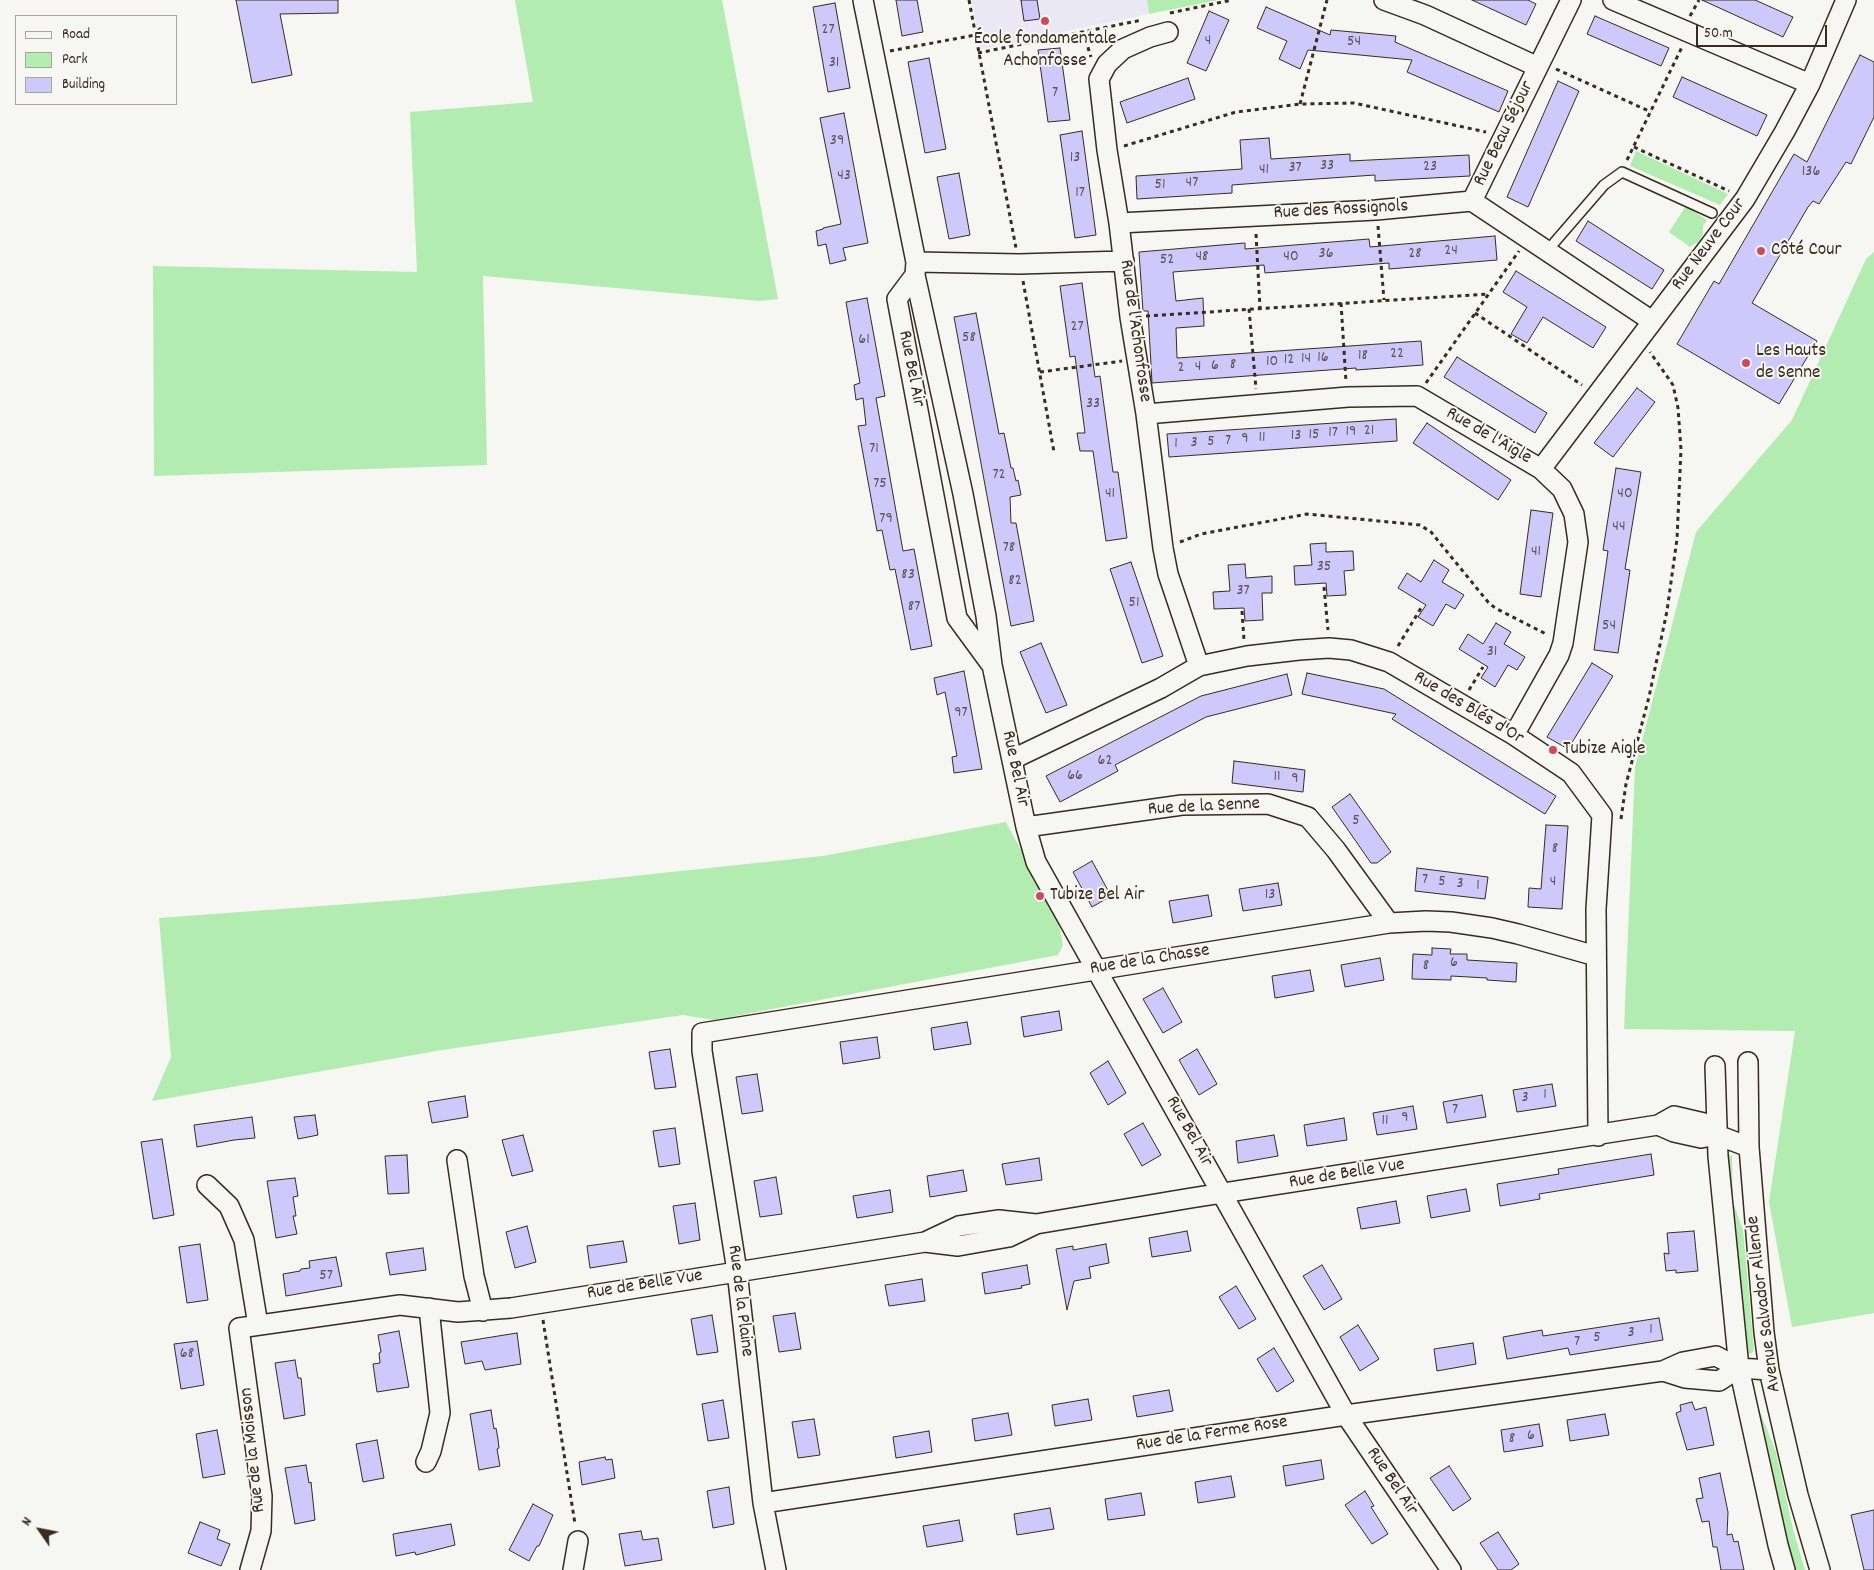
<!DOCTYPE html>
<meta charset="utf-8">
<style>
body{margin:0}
#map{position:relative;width:1874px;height:1570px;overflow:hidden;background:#f6f6f2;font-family:Dekko,sans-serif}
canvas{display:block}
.legend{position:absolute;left:15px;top:15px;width:162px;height:90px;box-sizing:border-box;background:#f6f6f2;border:1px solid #aba49d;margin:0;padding:6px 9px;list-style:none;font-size:15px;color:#3b2a1e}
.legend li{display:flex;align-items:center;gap:10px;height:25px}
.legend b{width:25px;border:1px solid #aba49d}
.north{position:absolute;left:15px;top:1505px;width:50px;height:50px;-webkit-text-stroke:4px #f6f6f2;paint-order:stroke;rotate:303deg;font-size:14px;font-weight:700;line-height:20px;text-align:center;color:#3b2a1e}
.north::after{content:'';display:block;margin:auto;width:18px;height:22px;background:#3b2a1e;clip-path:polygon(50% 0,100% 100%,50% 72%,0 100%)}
.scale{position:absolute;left:1696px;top:25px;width:131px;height:22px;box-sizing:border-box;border:2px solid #3b2a1e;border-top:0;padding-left:6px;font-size:15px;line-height:18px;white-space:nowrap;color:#3b2a1e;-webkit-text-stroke:4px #f6f6f2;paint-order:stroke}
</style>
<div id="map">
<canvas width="1874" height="1570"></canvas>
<ul class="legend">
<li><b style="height:6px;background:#f6f6f2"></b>Road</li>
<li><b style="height:14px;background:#b3ecb0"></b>Park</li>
<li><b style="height:14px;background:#cec9fb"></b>Building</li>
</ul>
<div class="north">N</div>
<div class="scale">50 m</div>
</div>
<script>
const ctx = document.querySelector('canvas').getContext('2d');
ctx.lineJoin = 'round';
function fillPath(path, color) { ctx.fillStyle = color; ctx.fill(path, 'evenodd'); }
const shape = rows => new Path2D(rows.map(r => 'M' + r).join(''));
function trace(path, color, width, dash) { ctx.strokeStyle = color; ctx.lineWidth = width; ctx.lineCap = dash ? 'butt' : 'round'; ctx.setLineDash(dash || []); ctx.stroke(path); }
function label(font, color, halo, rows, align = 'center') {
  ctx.font = font + ' Dekko,sans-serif'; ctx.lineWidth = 4; ctx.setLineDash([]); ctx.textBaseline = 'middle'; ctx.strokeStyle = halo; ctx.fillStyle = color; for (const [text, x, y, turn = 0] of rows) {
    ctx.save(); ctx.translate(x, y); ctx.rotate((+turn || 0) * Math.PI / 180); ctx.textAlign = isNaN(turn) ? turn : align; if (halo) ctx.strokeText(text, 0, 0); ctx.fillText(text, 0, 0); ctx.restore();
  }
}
fillPath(shape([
 [972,0,1147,0,1149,14,980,49]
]), '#eae8f5');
fillPath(shape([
 [515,0,722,0,778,299,760,301,483,276,487,465,154,476,153,266,417,272,410,112,533,102],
 [1147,0,1218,0,1149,14],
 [1636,151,1728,194,1720,205,1630,166],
 [1686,206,1707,220,1703,226,1703,234,1699,241,1690,247,1669,232],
 [1874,252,1874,1313,1792,1327,1769,1202,1795,1031,1624,1029,1635,768,1696,532,1792,420,1866,259],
 [1006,822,1058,920,1063,945,1058,955,714,1020,683,1015,442,1050,152,1101,171,1057,159,918,416,899,823,856],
 [1726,1153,1732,1156,1733,1202,1743,1230,1754,1350,1751,1354,1747,1353],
 [1746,1382,1754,1384,1757,1404,1776,1452,1793,1529,1805,1570,1793,1570]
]), '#b3ecb0');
const building = shape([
 [236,0,338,0,338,13,280,14,292,75,252,83,236,0],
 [896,0,917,0,923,32,902,36,896,0],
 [1021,0,1037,0,1040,19,1024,21,1021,0],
 [1472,0,1528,0,1536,4,1526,25,1472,0],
 [1702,0,1755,0,1793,17,1783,37,1702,0],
 [835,3,850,88,828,92,813,7,835,3],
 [1266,7,1330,35,1331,30,1396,36,1395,42,1508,91,1499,112,1407,72,1412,60,1308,50,1300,69,1279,59,1287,41,1257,28,1266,7],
 [1209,11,1229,20,1206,71,1187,63,1209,11],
 [1595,16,1669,48,1661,66,1587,34,1595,16],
 [1060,48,1070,120,1048,122,1038,50,1060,48],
 [1860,55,1874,62,1874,117,1851,164,1846,162,1819,204,1813,201,1808,207,1752,303,1817,341,1779,404,1677,344,1714,281,1719,284,1794,154,1807,162,1860,55],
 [929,58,946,149,925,153,908,62,929,58],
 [1682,77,1767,115,1757,136,1673,97,1682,77],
 [1188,78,1195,99,1127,123,1120,102,1188,78],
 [1558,81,1579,91,1528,207,1507,197,1558,81],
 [844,113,868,243,843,248,846,260,830,264,826,244,818,246,816,231,823,229,823,228,841,224,820,118,844,113],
 [1082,131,1096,235,1075,238,1060,135,1082,131],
 [1269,138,1271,159,1350,154,1350,161,1469,155,1470,176,1375,181,1375,175,1272,182,1232,185,1232,193,1137,199,1136,176,1242,169,1240,140,1269,138],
 [959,173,970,235,949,239,937,177,959,173],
 [1588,221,1664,270,1652,289,1576,241,1588,221],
 [1495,236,1497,260,1389,269,1389,263,1265,273,1264,265,1173,272,1176,301,1203,298,1204,326,1176,328,1177,358,1421,341,1423,365,1356,370,1356,368,1152,383,1148,311,1143,311,1139,252,1245,243,1245,249,1369,239,1370,247,1495,236],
 [1516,271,1606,327,1593,348,1543,317,1527,343,1511,334,1527,307,1503,292,1516,271],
 [1082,283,1095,377,1100,376,1113,472,1118,472,1127,538,1106,541,1093,451,1080,451,1077,433,1085,433,1075,356,1070,357,1060,286,1082,283],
 [867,298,885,396,876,398,903,551,914,549,932,646,911,650,895,569,890,570,882,530,877,531,858,426,866,425,863,398,856,400,854,385,860,383,846,302,867,298],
 [976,313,999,434,1004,433,1011,468,1013,468,1016,481,1018,480,1021,495,1010,497,1011,523,1016,523,1034,621,1011,626,954,317,976,313],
 [1457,357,1547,413,1535,433,1444,377,1457,357],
 [1637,388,1655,402,1613,457,1594,443,1637,388],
 [1396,419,1397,441,1169,457,1167,434,1396,419],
 [1427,423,1511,480,1498,500,1413,443,1427,423],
 [1616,468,1641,472,1625,569,1630,570,1618,653,1594,650,1608,551,1603,550,1616,468],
 [1531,510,1553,513,1541,597,1520,594,1531,510],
 [1326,543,1326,552,1353,551,1354,570,1344,571,1346,595,1327,596,1326,583,1295,585,1294,566,1312,565,1310,544,1326,543],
 [1434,560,1449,570,1442,582,1464,595,1455,609,1446,604,1433,626,1418,617,1426,605,1398,588,1407,573,1421,582,1434,560],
 [1131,562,1163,656,1142,663,1110,569,1131,562],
 [1245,564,1246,578,1272,576,1272,593,1262,593,1263,620,1245,621,1244,608,1214,609,1213,592,1230,591,1228,565,1245,564],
 [1496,623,1511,632,1504,644,1525,657,1517,670,1508,665,1495,687,1481,678,1488,667,1459,649,1468,634,1483,644,1496,623],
 [1041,643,1067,705,1046,713,1020,652,1041,643],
 [1592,663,1613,676,1568,749,1547,737,1592,663],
 [964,671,982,769,954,773,952,757,957,756,945,692,937,695,934,678,964,671],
 [1307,673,1384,689,1556,796,1545,814,1392,719,1396,714,1302,694,1307,673],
 [1287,674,1292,695,1206,717,1115,765,1118,771,1060,802,1046,776,1201,696,1287,674],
 [1234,761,1305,770,1303,792,1232,783,1234,761],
 [1350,794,1391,852,1377,863,1371,863,1332,807,1350,794],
 [1546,825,1568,826,1562,909,1528,907,1529,888,1541,889,1546,825],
 [1092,861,1111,896,1092,907,1073,872,1092,861],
 [1417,868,1488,877,1485,899,1415,891,1417,868],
 [1278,883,1282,905,1243,911,1239,889,1278,883],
 [1208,895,1212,916,1173,923,1169,901,1208,895],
 [1432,948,1451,949,1450,954,1467,954,1467,960,1517,963,1516,982,1487,980,1487,978,1451,976,1451,980,1412,979,1413,954,1432,955,1432,948],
 [1380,958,1384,980,1345,987,1341,965,1380,958],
 [1310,970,1314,991,1275,998,1272,976,1310,970],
 [1163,988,1182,1022,1163,1033,1143,999,1163,988],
 [1059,1011,1062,1030,1024,1037,1021,1017,1059,1011],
 [967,1022,971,1044,934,1050,931,1028,967,1022],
 [877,1037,880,1058,843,1064,840,1042,877,1037],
 [670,1049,676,1087,655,1089,649,1052,670,1049],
 [1197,1049,1217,1084,1199,1095,1179,1060,1197,1049],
 [1108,1061,1126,1093,1108,1105,1090,1073,1108,1061],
 [757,1074,763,1111,742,1114,736,1077,757,1074],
 [1552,1084,1556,1106,1517,1112,1513,1090,1552,1084],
 [1482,1095,1486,1117,1447,1123,1443,1102,1482,1095],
 [465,1096,468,1117,432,1123,428,1102,465,1096],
 [1413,1106,1417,1129,1377,1135,1373,1113,1413,1106],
 [315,1115,318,1135,298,1139,294,1117,315,1115],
 [252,1117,255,1138,234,1140,197,1147,194,1125,252,1117],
 [1344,1118,1347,1140,1307,1146,1304,1125,1344,1118],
 [1143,1123,1161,1155,1142,1166,1124,1134,1143,1123],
 [675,1128,680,1164,659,1167,653,1131,675,1128],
 [523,1135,533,1171,512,1176,502,1140,523,1135],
 [1274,1135,1278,1156,1238,1163,1236,1141,1274,1135],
 [162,1139,174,1215,153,1219,141,1142,162,1139],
 [1651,1154,1654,1175,1539,1194,1540,1199,1500,1206,1497,1184,1559,1174,1558,1169,1651,1154],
 [407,1155,409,1193,388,1194,385,1156,407,1155],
 [1039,1158,1042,1180,1006,1185,1002,1164,1039,1158],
 [963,1170,967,1191,930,1197,927,1176,963,1170],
 [776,1177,782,1214,760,1217,754,1181,776,1177],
 [295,1178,298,1196,293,1197,296,1216,293,1216,297,1234,276,1238,267,1181,295,1178],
 [1466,1189,1470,1211,1431,1218,1427,1196,1466,1189],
 [890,1190,893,1212,857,1218,853,1196,890,1190],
 [1396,1201,1400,1223,1361,1229,1357,1208,1396,1201],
 [695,1203,700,1240,679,1244,673,1206,695,1203],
 [527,1226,536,1262,515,1268,506,1232,527,1226],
 [1187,1231,1191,1251,1152,1257,1149,1238,1187,1231],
 [1694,1231,1698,1271,1676,1273,1676,1270,1666,1271,1664,1253,1669,1254,1667,1233,1694,1231],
 [623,1241,627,1262,590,1268,587,1246,623,1241],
 [200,1244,208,1300,187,1303,179,1247,200,1244],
 [1106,1244,1109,1263,1089,1267,1091,1278,1074,1281,1067,1310,1056,1249,1073,1246,1073,1250,1106,1244],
 [423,1248,426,1270,390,1275,386,1253,423,1248],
 [336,1257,342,1286,286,1296,283,1274,300,1271,301,1269,310,1268,309,1261,336,1257],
 [1027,1265,1030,1284,1021,1286,1022,1288,985,1294,982,1273,1027,1265],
 [1322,1265,1342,1299,1324,1310,1303,1276,1322,1265],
 [922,1279,925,1301,889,1306,885,1285,922,1279],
 [1236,1286,1256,1319,1239,1329,1219,1297,1236,1286],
 [795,1313,801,1349,779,1352,773,1316,795,1313],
 [712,1315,718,1352,697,1355,691,1319,712,1315],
 [1659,1318,1663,1340,1570,1355,1568,1348,1507,1359,1503,1337,1542,1330,1543,1336,1659,1318],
 [1358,1325,1379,1359,1360,1371,1340,1337,1358,1325],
 [399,1331,409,1387,377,1392,373,1364,380,1363,379,1353,381,1352,378,1335,399,1331],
 [517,1333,521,1364,485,1370,482,1361,465,1364,461,1342,517,1333],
 [197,1341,204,1385,181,1389,174,1344,197,1341],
 [1473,1343,1476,1364,1437,1371,1434,1349,1473,1343],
 [1274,1348,1294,1381,1277,1392,1257,1359,1274,1348],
 [295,1360,298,1378,301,1378,305,1415,284,1419,275,1363,295,1360],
 [1169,1390,1173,1411,1137,1417,1133,1396,1169,1390],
 [1088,1399,1092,1420,1055,1426,1052,1405,1088,1399],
 [723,1400,729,1438,708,1441,702,1404,723,1400],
 [1692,1402,1695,1410,1706,1407,1714,1445,1687,1450,1676,1413,1681,1411,1680,1405,1692,1402],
 [491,1410,494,1429,496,1428,498,1439,499,1448,497,1449,500,1466,479,1470,470,1414,491,1410],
 [1008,1413,1012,1435,975,1441,972,1419,1008,1413],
 [1605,1414,1609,1435,1570,1441,1567,1420,1605,1414],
 [814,1419,820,1455,798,1458,792,1422,814,1419],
 [1539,1424,1543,1446,1504,1452,1501,1430,1539,1424],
 [217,1430,225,1474,203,1478,196,1434,217,1430],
 [929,1431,932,1452,896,1458,893,1437,929,1431],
 [377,1440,384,1478,363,1482,356,1444,377,1440],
 [605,1457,606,1460,612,1459,615,1478,582,1485,579,1462,605,1457],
 [1321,1460,1324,1479,1286,1486,1283,1466,1321,1460],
 [306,1465,309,1483,311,1482,315,1520,295,1524,285,1468,306,1465],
 [1449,1466,1471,1499,1453,1511,1430,1478,1449,1466],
 [1720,1473,1728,1512,1727,1535,1732,1534,1734,1542,1738,1541,1744,1570,1721,1570,1717,1547,1713,1547,1709,1521,1702,1522,1696,1499,1703,1498,1699,1478,1720,1473],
 [1231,1476,1235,1497,1198,1503,1195,1482,1231,1476],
 [729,1487,734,1524,713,1528,707,1491,729,1487],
 [1365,1491,1374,1506,1371,1507,1388,1534,1372,1544,1345,1505,1365,1491],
 [1141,1493,1145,1515,1108,1520,1105,1499,1141,1493],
 [533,1504,553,1515,539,1546,537,1546,529,1561,509,1550,533,1504],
 [1050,1508,1054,1529,1017,1535,1014,1514,1050,1508],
 [1874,1510,1874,1570,1864,1570,1851,1515,1874,1510],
 [959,1520,963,1541,927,1547,923,1526,959,1520],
 [200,1522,220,1530,217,1539,230,1544,221,1566,188,1553,200,1522],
 [451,1524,455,1545,416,1555,415,1552,396,1556,393,1534,451,1524],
 [641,1531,643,1540,658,1538,662,1560,625,1566,619,1534,641,1531],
 [1498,1532,1519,1564,1511,1570,1498,1570,1480,1543,1498,1532]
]);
fillPath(building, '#cec9fb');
trace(building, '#3b2a1e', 1);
const service = shape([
 [1547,251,1604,185,1622,172,1712,213]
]);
const minor = shape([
 [863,0,916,262,915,275,963,494,986,616,992,665,1026,827,1036,862,1346,1415,1451,1570],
 [1384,0,1425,15,1538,67],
 [1613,0,1810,84],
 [1168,32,1150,37,1123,49,1107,64,1099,79,1107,150,1119,223,1130,317,1146,414,1163,548,1168,574,1199,666],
 [1472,201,1571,0],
 [1119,223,1376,210,1472,201,1652,321],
 [916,262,1019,264,1124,261],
 [915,275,897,299,957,618,990,663],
 [1146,414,1348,397,1417,396,1541,469,1562,489,1574,514,1578,542,1563,643,1559,655,1514,735],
 [1541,469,1745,199,1785,131,1810,84,1846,0],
 [1013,759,1161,688,1199,666,1247,656,1299,650,1329,648,1351,650,1389,662,1514,735,1571,773,1602,815,1596,909,1598,1136],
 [1026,827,1182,805,1268,804,1308,817,1336,850,1389,923],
 [1748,1062,1749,1147,1764,1332,1769,1370,1798,1495,1820,1570],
 [1715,1066,1718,1156,1739,1368,1778,1545,1785,1570],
 [1658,1125,1674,1132,1701,1138,1717,1135],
 [457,1160,474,1276,483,1311],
 [207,1185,229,1206,244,1240,258,1325],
 [1036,1224,1009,1237,958,1246,925,1242,959,1226,999,1220,1036,1224,1191,1198,1658,1125,1674,1116,1704,1123,1717,1135,1749,1147],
 [1739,1368,1719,1381,1685,1378,1663,1371,1683,1362,1716,1356,1739,1368,1769,1370],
 [426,1462,431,1451,440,1413,429,1308],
 [763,1503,1346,1415,1663,1371],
 [250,1570,261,1531,262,1496,239,1328,400,1305,458,1312,511,1308,925,1242],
 [573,1570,578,1541],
 [776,1570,763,1503,737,1271,702,1051,702,1033,1389,923,1426,921,1451,922,1492,928,1518,934,1596,956]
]);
trace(service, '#3b2a1e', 12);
trace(minor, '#3b2a1e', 22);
trace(shape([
 [969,0,1016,248],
 [1170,13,1232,0],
 [1690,16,1699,0],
 [1083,32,1091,57],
 [890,51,975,35],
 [978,53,1142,20],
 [1556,69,1651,112],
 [1300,104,1327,0],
 [1124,146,1236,112,1300,104,1354,103,1486,132],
 [1634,147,1729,191],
 [1627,160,1682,47],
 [1378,226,1384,300],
 [1256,234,1260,308],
 [1023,281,1054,452],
 [1341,303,1346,382],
 [1249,309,1256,389],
 [1475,313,1582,385],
 [1146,316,1488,294],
 [1040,372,1122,361],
 [1426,383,1519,251],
 [1180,542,1201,534,1307,514,1420,525,1431,532,1488,602,1495,608,1548,635],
 [1324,587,1328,630],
 [1242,611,1244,640],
 [1398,646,1421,608],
 [1469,690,1483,667],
 [1621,819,1626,784,1649,697,1667,611,1677,539,1681,449,1678,408,1673,385,1650,352],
 [543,1320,575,1524]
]), '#3b2a1e', 3, [4, 4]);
trace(service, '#f6f6f2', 9);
trace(minor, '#f6f6f2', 19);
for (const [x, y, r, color] of [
 [1045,21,5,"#d1495b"],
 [1761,251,5,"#d1495b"],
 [1746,363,5,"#d1495b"],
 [1553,750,5,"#d1495b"],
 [1040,896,5,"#d1495b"]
]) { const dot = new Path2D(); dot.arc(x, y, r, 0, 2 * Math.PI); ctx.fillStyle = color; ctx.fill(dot); trace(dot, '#f6f6f2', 2); }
label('16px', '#605255', null, [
 ["27",828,31],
 ["4",1208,42],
 ["54",1354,43],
 ["31",834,64],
 ["7",1055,94],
 ["39",837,142],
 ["13",1075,159],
 ["33",1327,167],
 ["23",1430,168],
 ["37",1295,169],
 ["41",1264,171],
 ["136",1811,173],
 ["43",844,177],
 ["47",1192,184],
 ["51",1160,186],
 ["17",1080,194],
 ["24",1451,252],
 ["36",1326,255],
 ["28",1415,255],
 ["48",1202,258],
 ["40",1291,258],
 ["52",1167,261],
 ["27",1077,328],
 ["58",969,339],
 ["61",864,341],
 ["22",1397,355],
 ["18",1363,357],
 ["16",1323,359],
 ["14",1306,360],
 ["12",1289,361],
 ["10",1272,363],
 ["8",1233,366],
 ["6",1215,367],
 ["4",1198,368],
 ["2",1181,369],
 ["33",1093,405],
 ["21",1369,432],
 ["19",1351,433],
 ["17",1333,434],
 ["15",1314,436],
 ["13",1296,437],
 ["11",1262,439],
 ["9",1245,440],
 ["7",1228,442],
 ["5",1211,443],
 ["3",1194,444],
 ["1",1176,445],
 ["71",874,450],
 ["72",999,476],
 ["75",880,485],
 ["41",1110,495],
 ["40",1625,495],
 ["79",886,520],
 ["44",1619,528],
 ["78",1009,549],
 ["41",1536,553],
 ["35",1324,568],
 ["83",908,576],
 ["82",1015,582],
 ["37",1243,592],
 ["51",1134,604],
 ["87",914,608],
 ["54",1609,627],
 ["31",1492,653],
 ["97",961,714],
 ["62",1105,762],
 ["66",1075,777],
 ["11",1277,778],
 ["9",1295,780],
 ["5",1356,822],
 ["8",1555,850],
 ["7",1425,881],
 ["5",1442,883],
 ["4",1553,883],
 ["3",1460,885],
 ["1",1478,887],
 ["13",1270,896],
 ["6",1454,964],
 ["8",1426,967],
 ["1",1545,1096],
 ["3",1525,1099],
 ["7",1455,1111],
 ["9",1405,1119],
 ["11",1385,1122],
 ["57",326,1277],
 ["1",1651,1331],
 ["3",1631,1334],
 ["5",1597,1339],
 ["7",1577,1343],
 ["68",187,1355],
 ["6",1531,1437],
 ["8",1512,1440]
]);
label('19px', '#3b2a1e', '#f6f6f2', [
 ["École fondamentale",1045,40,"center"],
 ["Achonfosse",1045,62,"center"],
 ["Côté Cour",1771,251],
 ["Les Hauts",1756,352],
 ["de Senne",1756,374],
 ["Tubize Aigle",1563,750],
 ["Tubize Bel Air",1050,896]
], 'left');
label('19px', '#3b2a1e', '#f6f6f2', [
 ["Rue Beau Séjour",1505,134,-64],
 ["Rue des Rossignols",1341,211,-3],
 ["Rue Neuve Cour",1710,245,-53],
 ["Rue de l'Achonfosse",1134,331,82],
 ["Rue Bel Air",910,369,79],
 ["Rue de l'Aigle",1488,437,30],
 ["Rue des Blés d'Or",1468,709,31],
 ["Rue Bel Air",1014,769,78],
 ["Rue de la Senne",1204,808,-3],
 ["Rue de la Chasse",1150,961,-9],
 ["Rue Bel Air",1188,1132,61],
 ["Rue de Belle Vue",1347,1175,-9],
 ["Rue de Belle Vue",645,1286,-9],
 ["Rue de la Plaine",739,1301,83],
 ["Avenue Salvador Allende",1765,1304,-97],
 ["Rue de la Ferme Rose",1212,1435,-9],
 ["Rue de la Moisson",254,1450,-96],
 ["Rue Bel Air",1391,1482,56]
]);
</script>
